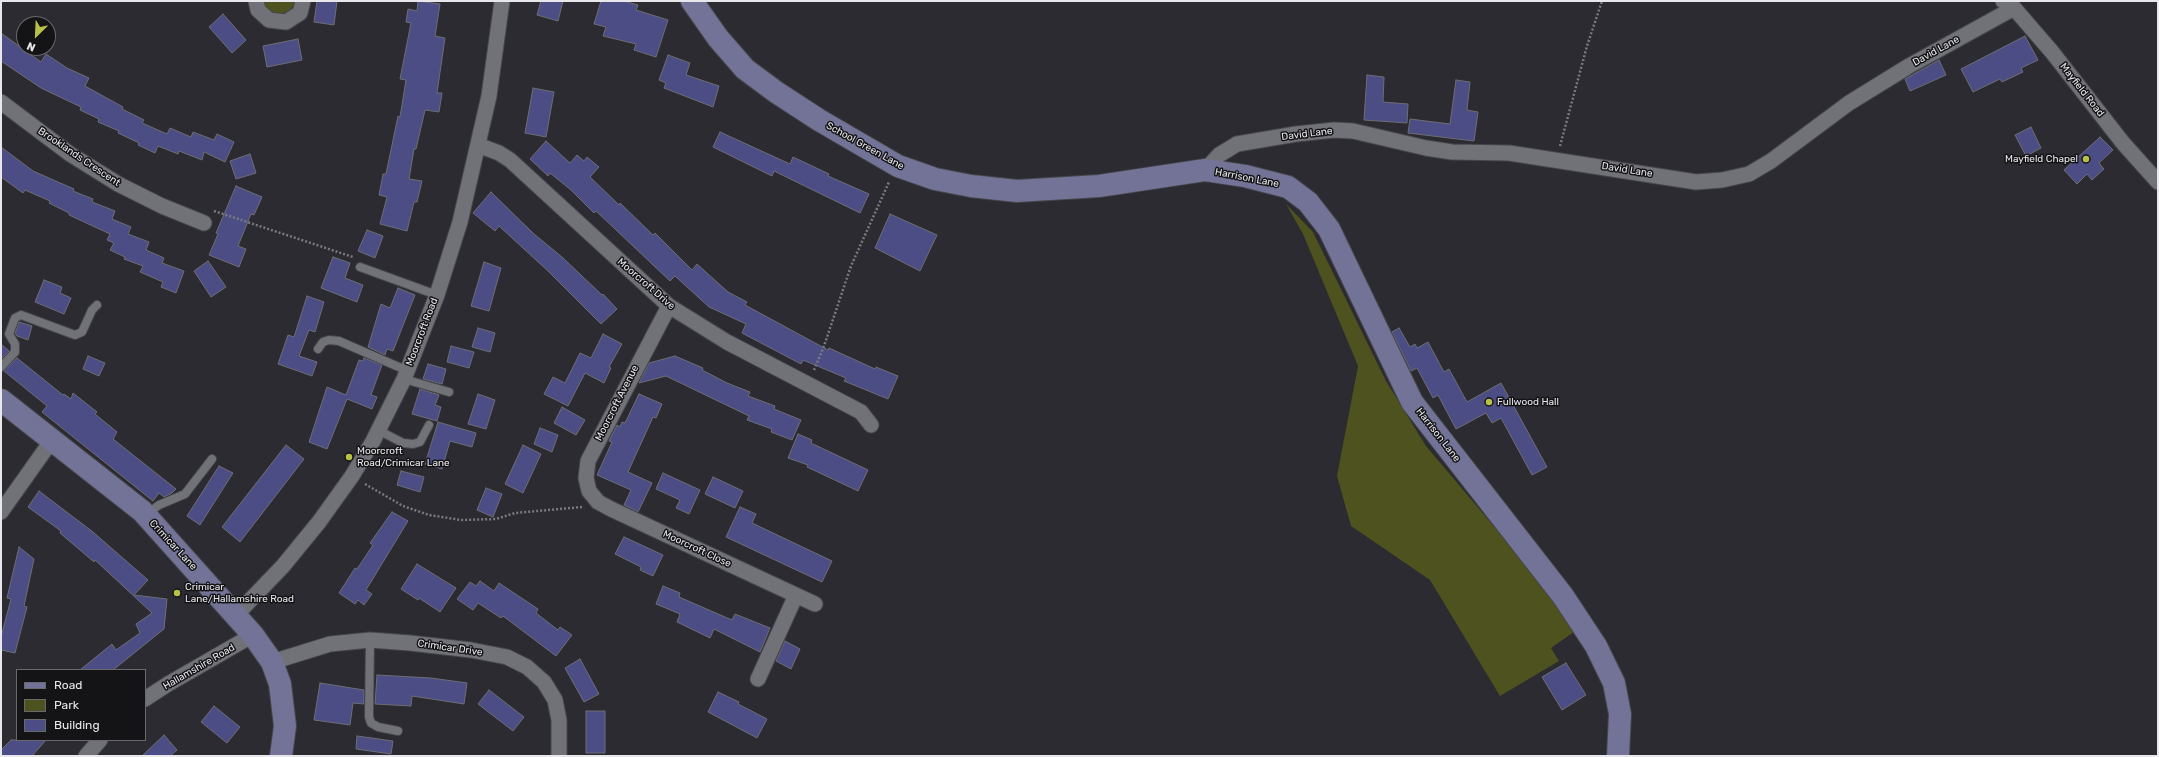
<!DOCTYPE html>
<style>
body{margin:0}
#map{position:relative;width:2159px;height:757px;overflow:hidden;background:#2b2b31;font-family:Rubik,sans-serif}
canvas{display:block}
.frame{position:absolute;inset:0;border:2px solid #e8e8ec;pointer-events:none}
.legend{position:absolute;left:16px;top:669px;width:130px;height:72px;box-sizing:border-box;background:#141417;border:1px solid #69696c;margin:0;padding:5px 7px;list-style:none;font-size:12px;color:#e8e8ec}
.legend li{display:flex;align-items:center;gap:8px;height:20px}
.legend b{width:20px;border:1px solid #69696c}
.north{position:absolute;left:16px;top:16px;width:40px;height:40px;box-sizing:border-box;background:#141417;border:1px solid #69696c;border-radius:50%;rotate:204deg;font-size:11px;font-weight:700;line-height:16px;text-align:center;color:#e8e8ec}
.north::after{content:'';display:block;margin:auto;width:14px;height:18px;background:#b8c147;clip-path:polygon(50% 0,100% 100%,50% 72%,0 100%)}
</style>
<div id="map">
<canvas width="2159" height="757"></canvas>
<div class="frame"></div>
<ul class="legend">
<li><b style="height:5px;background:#727396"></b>Road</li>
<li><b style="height:11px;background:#4e521e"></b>Park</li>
<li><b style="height:11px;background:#4c4d85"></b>Building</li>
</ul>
<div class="north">N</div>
</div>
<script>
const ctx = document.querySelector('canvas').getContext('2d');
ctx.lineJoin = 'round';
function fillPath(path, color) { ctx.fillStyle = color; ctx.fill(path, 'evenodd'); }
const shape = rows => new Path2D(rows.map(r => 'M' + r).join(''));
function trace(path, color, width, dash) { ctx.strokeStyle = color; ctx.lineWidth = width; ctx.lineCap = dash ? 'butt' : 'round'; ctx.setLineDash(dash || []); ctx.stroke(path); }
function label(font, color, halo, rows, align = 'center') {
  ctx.font = font + ' Rubik,sans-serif'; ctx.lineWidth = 3; ctx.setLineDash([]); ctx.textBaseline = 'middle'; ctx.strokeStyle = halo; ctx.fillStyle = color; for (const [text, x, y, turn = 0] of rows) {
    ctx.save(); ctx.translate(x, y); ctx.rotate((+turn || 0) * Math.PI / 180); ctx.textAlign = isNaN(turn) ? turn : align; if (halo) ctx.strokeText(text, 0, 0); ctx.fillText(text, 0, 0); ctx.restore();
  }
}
fillPath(shape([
 [261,1,295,1,291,10,279,15,265,10],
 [1286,204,1313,232,1386,381,1426,446,1541,582,1574,632,1551,648,1559,661,1500,696,1430,580,1351,526,1337,476,1358,366,1303,234]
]), '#4e521e');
const building = shape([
 [317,1,337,1,334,25,314,22,317,1],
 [418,1,440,4,435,36,445,38,437,93,442,93,439,112,425,110,416,149,414,149,409,179,422,181,417,202,414,202,407,231,380,224,387,197,379,195,383,174,386,174,398,116,400,117,406,80,400,79,411,23,406,22,408,9,417,11,418,1],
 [541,1,563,1,558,21,537,15,541,1],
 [601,1,623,1,638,5,636,10,668,20,656,57,634,50,636,44,603,36,606,27,594,24,601,1],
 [223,14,246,40,232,53,209,27,223,14],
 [1,33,41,62,46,54,67,68,89,78,85,86,123,107,122,109,144,120,142,123,167,134,170,128,191,137,193,132,214,140,217,134,234,142,225,162,204,152,202,160,179,151,178,154,158,146,155,153,138,145,139,143,118,133,119,131,98,122,99,119,80,110,81,107,41,88,1,61,1,33],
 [2025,36,2038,60,2021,68,2023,72,2002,82,2000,79,1973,92,1961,69,2025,36],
 [298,39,302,60,267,67,263,46,298,39],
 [668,55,690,63,686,75,719,86,713,107,664,88,666,83,659,80,668,55],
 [1939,60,1946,75,1910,91,1905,79,1939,60],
 [1367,75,1384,77,1383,102,1408,104,1407,123,1364,120,1367,75],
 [1456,80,1470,82,1467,110,1478,112,1474,141,1408,133,1410,119,1450,124,1456,80],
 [533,88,554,92,546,137,525,133,533,88],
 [2031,127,2041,148,2026,156,2015,135,2031,127],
 [720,132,790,164,793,157,829,174,828,176,869,194,860,213,774,171,772,176,713,147,720,132],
 [2100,137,2113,150,2099,163,2104,169,2092,180,2087,174,2077,184,2064,170,2100,137],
 [546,141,570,163,577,155,584,161,587,157,599,167,590,177,619,205,620,203,653,235,655,233,692,270,697,264,728,292,747,302,745,305,828,350,829,348,875,369,876,367,898,376,888,399,844,381,846,378,803,360,801,364,742,333,746,324,709,307,675,276,670,281,596,211,594,213,571,190,550,173,548,176,530,159,546,141],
 [1,147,33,171,74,189,73,191,93,199,92,202,115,211,112,219,131,227,128,234,149,242,146,250,164,258,162,263,184,271,176,293,161,287,163,282,140,272,143,266,124,259,125,257,110,250,114,243,107,240,110,234,69,215,69,213,49,203,50,201,25,190,23,193,1,177,1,147],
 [250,154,256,173,236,179,230,161,250,154],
 [236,186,262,197,254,215,251,214,238,246,246,249,239,267,209,255,218,234,216,233,236,186],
 [491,192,534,234,562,257,602,295,603,294,617,309,601,324,548,271,499,226,495,231,473,213,491,192],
 [890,214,937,235,920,271,875,248,890,214],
 [367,230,383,236,375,258,358,251,367,230],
 [333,257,350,263,345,278,363,285,357,302,321,288,333,257],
 [208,261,226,287,211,297,194,271,208,261],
 [484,262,501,268,489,311,471,306,484,262],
 [44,280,62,287,60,293,71,298,64,314,35,302,44,280],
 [398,288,415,295,393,351,387,349,385,355,368,347,381,304,390,308,398,288],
 [307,296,324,302,315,332,309,330,299,356,317,362,312,376,278,364,288,335,294,337,307,296],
 [19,322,32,326,28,340,17,336,15,333,19,322],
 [478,328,495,333,490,352,472,347,478,328],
 [1399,328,1410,347,1415,344,1417,348,1428,342,1444,372,1449,369,1467,402,1501,383,1547,467,1532,475,1501,418,1492,423,1486,413,1456,429,1438,395,1433,398,1417,368,1411,371,1392,332,1399,328],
 [603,334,622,344,609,367,611,368,604,383,585,373,568,406,544,394,553,377,565,383,580,353,591,358,603,334],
 [1,344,9,351,1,359,1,344],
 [451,346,474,352,469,368,447,362,451,346],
 [88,356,105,363,99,376,83,369,88,356],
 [675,356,703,368,702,370,727,383,750,392,748,396,775,406,774,409,801,420,792,440,771,432,772,429,747,420,749,416,666,376,639,383,649,363,675,356],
 [17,358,63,395,64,394,71,399,73,393,97,412,95,414,117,432,113,439,176,489,172,493,164,497,159,493,153,501,42,412,47,406,4,371,17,358],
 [364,358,382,365,371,395,377,397,372,409,347,399,327,449,309,442,327,387,346,395,359,360,363,361,364,358],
 [428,364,446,369,442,384,423,379,428,364],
 [420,389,439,395,435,405,441,407,437,421,412,414,420,389],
 [478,394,495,400,486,429,468,424,478,394],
 [639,394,662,404,656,418,653,417,628,472,652,483,638,512,624,505,631,490,597,475,612,442,609,441,617,425,620,427,622,422,625,423,639,394],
 [562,407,585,420,576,435,554,423,562,407],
 [438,422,476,433,472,447,450,441,442,469,425,464,438,422],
 [540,428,558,435,552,452,534,444,540,428],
 [798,434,812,440,811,443,868,470,858,491,807,467,808,465,788,458,798,434],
 [286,445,304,459,240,542,222,527,286,445],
 [523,445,541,454,523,493,505,484,523,445],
 [219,466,233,473,200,525,187,516,219,466],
 [401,471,424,477,420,492,397,485,401,471],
 [663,473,700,490,689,514,676,508,680,500,656,489,663,473],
 [713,477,743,491,735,508,705,494,713,477],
 [486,488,502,494,493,517,477,510,486,488],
 [39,491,93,532,148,580,134,595,167,599,164,629,113,670,80,670,112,644,116,650,140,633,136,624,152,613,95,560,94,562,60,533,61,531,28,507,39,491],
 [740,507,756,514,752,523,832,561,822,582,726,537,740,507],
 [392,512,408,521,366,590,372,594,364,605,358,600,355,604,339,593,355,568,357,569,373,545,370,543,392,512],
 [624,537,663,555,653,576,640,570,641,567,615,554,624,537],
 [19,547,34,559,24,606,27,607,15,653,1,650,1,637,11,599,7,598,19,547],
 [417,564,456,588,440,612,419,598,418,600,401,589,417,564],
 [480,581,494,591,499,583,538,609,536,613,558,630,560,627,572,635,556,656,503,616,501,618,478,603,473,610,457,599,470,582,476,586,480,581],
 [663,586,680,593,679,597,732,620,735,614,770,628,760,652,714,629,710,638,677,622,680,614,656,604,663,586],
 [785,641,800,649,791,669,776,661,785,641],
 [580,659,599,694,584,702,565,668,580,659],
 [1566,663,1586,695,1562,710,1542,677,1566,663],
 [377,675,431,678,467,683,464,704,412,696,411,706,375,704,377,675],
 [320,683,364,690,364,704,353,703,350,725,314,720,320,683],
 [489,690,524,717,513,731,478,704,489,690],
 [718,692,739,702,738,704,767,719,757,738,708,712,718,692],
 [214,706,240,727,227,743,201,722,214,706],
 [586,711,605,711,605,753,586,753,586,711],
 [164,735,177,750,170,756,142,756,164,735],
 [357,736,393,741,391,754,356,749,357,736],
 [11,740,46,740,32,756,1,756,1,750,11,740]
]);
fillPath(building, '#4c4d85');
trace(building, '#6d6e74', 1);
const lane = shape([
 [360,267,437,295],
 [318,349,323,342,329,340,339,341,408,371],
 [1,367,15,352,15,344,9,334,15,318,21,315,75,335,82,332,92,310,97,305],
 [404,379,449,392],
 [378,430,403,443,413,444,420,442,429,425],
 [147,514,159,505,185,494,212,459],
 [370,640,369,717,371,723,378,727,398,731]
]);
const street = shape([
 [256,1,258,10,269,20,286,22,300,13,303,1],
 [2003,1,2014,8,2052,52,2123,143,2158,182],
 [1,102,70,154,118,184,162,206,204,223],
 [478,145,499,153,510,160,669,306,727,342,861,412,871,425],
 [1205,170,1219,155,1237,144,1296,134,1334,130,1353,131,1426,148,1452,152,1509,153,1696,182,1722,180,1749,174,1771,161,1849,103,1909,66,2014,8],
 [669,306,588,461,586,478,589,491,598,502,611,509,815,604],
 [1,512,52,440],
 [236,615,283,566,319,522,352,476,373,441,404,379,437,295,460,222,489,96,502,1],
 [272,662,330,644,370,640,410,643,471,650,507,657,527,667,544,682,555,700,559,720,559,756],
 [758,679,796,595],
 [145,699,168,684,253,635],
 [86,756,100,740]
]);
const secondary = shape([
 [692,1,718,38,745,69,776,92,819,120,898,166,935,179,971,186,1017,191,1099,186,1205,170,1245,176,1288,187,1308,202,1329,229,1412,402,1563,596,1596,646,1614,683,1620,714,1618,756],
 [1,400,142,511,253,635,272,662,280,684,285,726,281,756]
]);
trace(lane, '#46474c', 10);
trace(street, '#46474c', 17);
trace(secondary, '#46474c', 24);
trace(shape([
 [1560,146,1587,46,1602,1],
 [214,211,353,257],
 [814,370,824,346,851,266,889,182],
 [365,484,403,506,429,515,461,520,496,519,515,513,582,507]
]), '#7a7a80', 2.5, [2, 2]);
trace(lane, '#717278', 8);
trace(street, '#717278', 15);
trace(secondary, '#727396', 22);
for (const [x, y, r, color] of [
 [2086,159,4,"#b8c147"],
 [1489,402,4,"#b8c147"],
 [349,457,4,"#b8c147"],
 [177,593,4,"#b8c147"]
]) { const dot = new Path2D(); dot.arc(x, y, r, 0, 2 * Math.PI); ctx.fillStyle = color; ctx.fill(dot); trace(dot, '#141417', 1.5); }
label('10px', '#e8e8ec', '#141417', [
 ["David Lane",1936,51,-29],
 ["Mayfield Road",2082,90,52],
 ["David Lane",1307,134,-7],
 ["School Green Lane",865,146,29],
 ["Brooklands Crescent",79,157,34],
 ["David Lane",1627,170,9],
 ["Harrison Lane",1247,178,11],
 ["Moorcroft Drive",646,284,41],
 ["Moorcroft Road",422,332,-69],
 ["Moorcroft Avenue",617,403,-63],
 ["Harrison Lane",1438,435,52],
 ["Crimicar Lane",173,545,47],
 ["Moorcroft Close",697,549,25],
 ["Crimicar Drive",450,648,8],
 ["Hallamshire Road",199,667,-30]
]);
label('10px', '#e8e8ec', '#141417', [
 ["Mayfield Chapel",2078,159,"right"],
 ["Fullwood Hall",1497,402],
 ["Moorcroft",357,451],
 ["Road/Crimicar Lane",357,463],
 ["Crimicar",185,587],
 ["Lane/Hallamshire Road",185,599]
], 'left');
</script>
